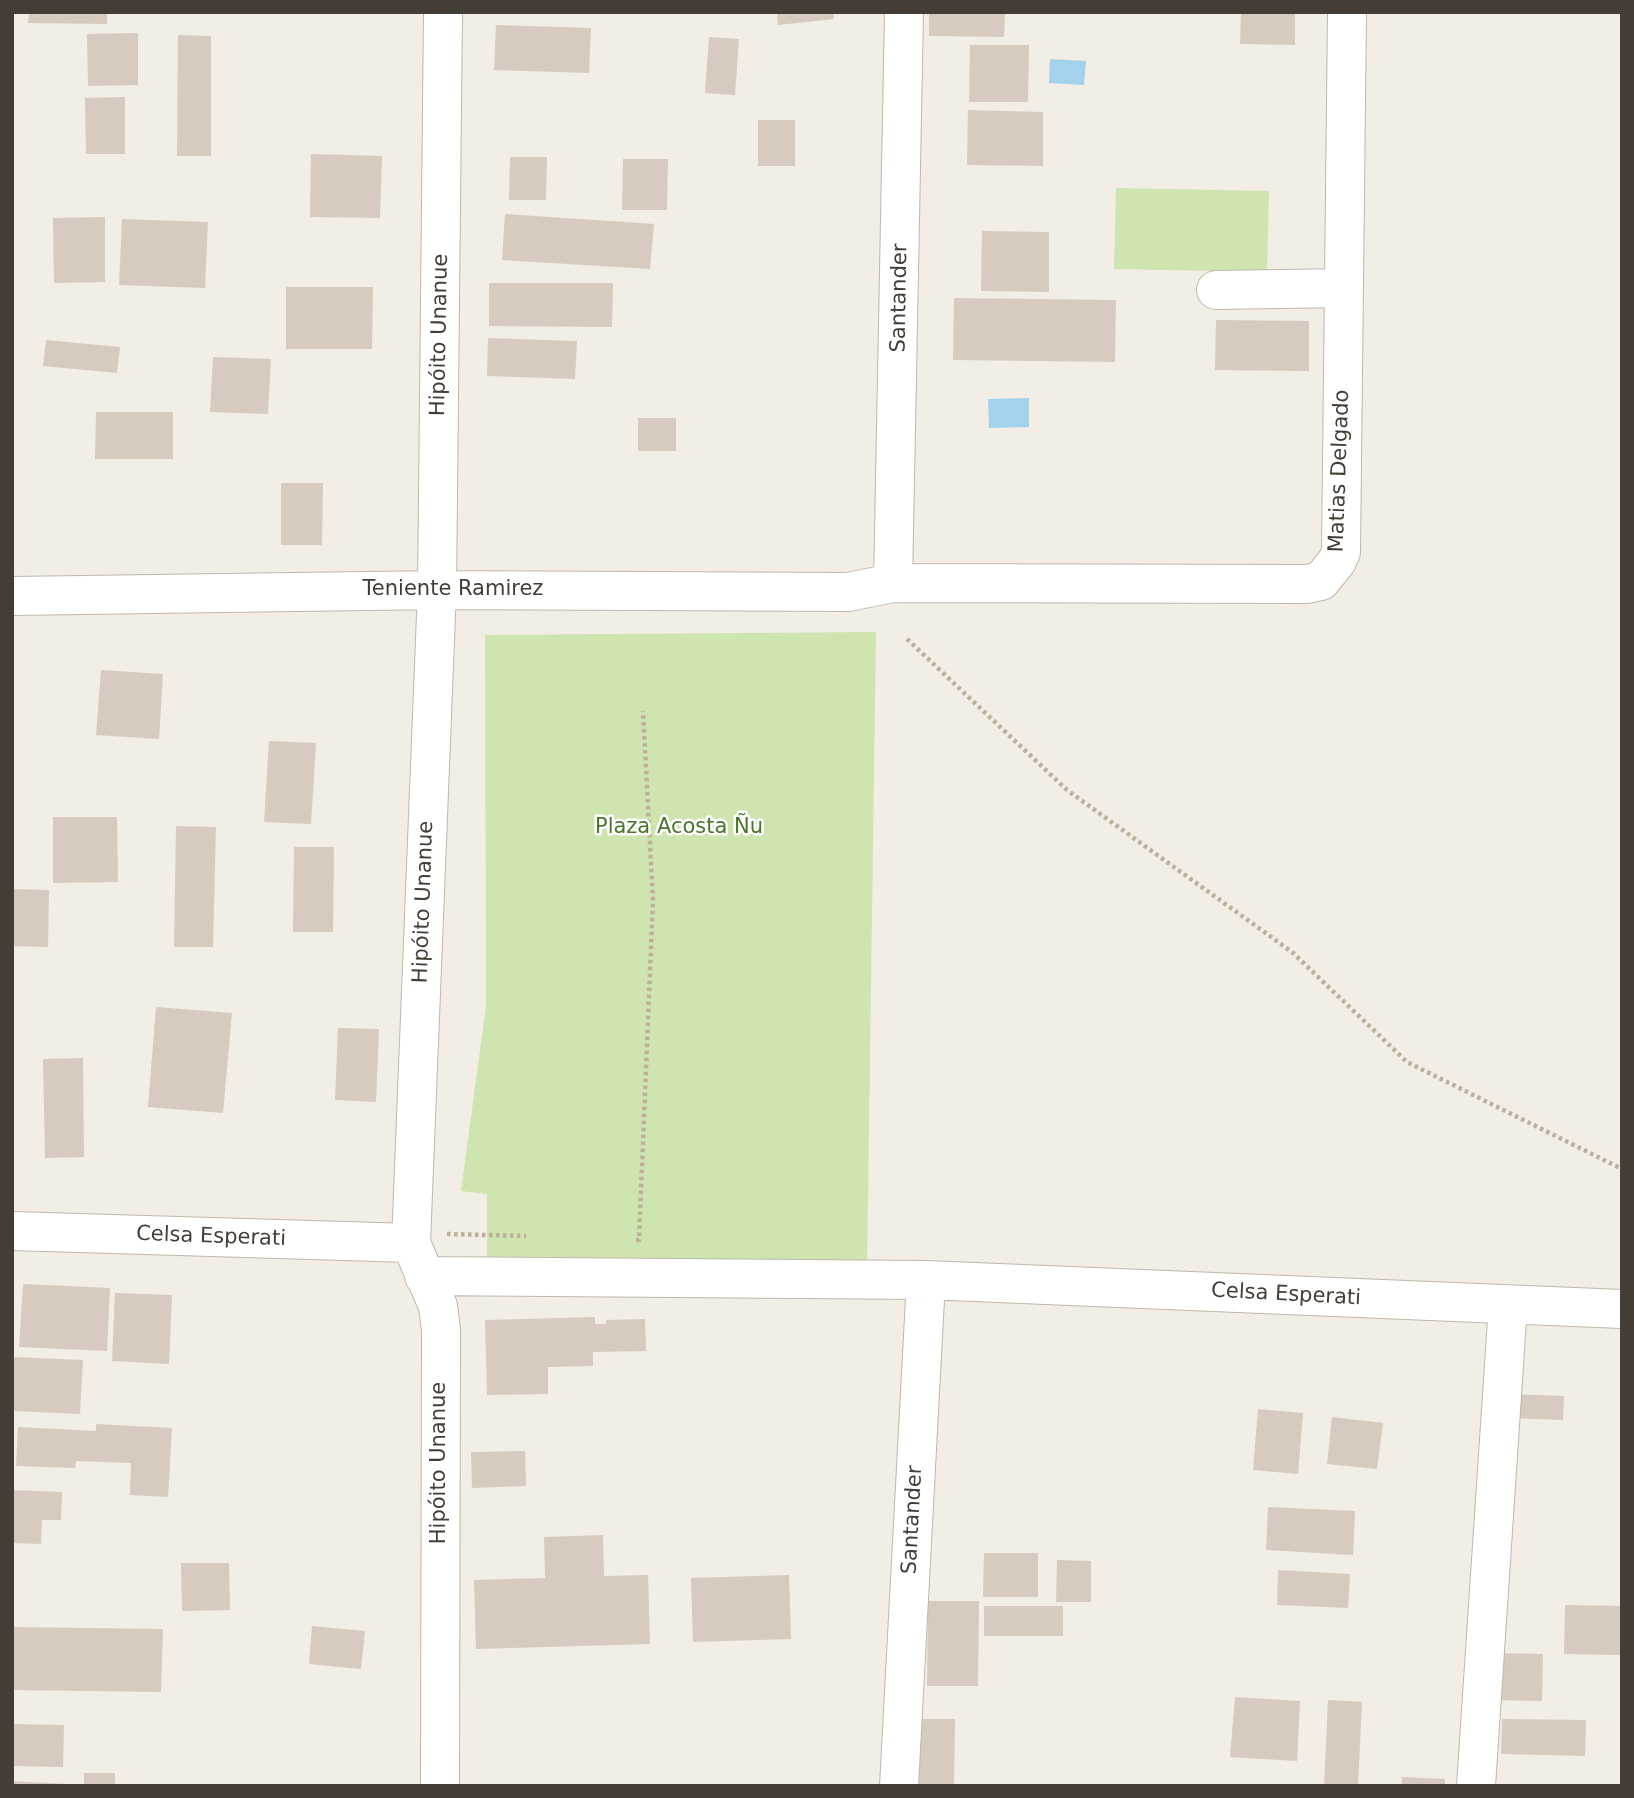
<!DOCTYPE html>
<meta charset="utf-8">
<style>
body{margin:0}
#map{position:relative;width:1634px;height:1798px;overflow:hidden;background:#f2ede5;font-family:"DejaVu Sans",sans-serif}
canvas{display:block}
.frame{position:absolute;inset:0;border:14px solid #443d35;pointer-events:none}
</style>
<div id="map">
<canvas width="1634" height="1798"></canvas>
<div class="frame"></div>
</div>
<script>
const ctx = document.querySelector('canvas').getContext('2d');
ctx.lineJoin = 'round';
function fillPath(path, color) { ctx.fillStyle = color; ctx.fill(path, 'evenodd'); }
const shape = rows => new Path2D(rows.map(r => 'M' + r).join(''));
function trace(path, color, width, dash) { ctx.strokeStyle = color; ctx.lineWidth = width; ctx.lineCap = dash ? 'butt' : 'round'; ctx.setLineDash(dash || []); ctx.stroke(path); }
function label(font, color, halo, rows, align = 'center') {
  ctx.font = font + ' "DejaVu Sans",sans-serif'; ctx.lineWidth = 5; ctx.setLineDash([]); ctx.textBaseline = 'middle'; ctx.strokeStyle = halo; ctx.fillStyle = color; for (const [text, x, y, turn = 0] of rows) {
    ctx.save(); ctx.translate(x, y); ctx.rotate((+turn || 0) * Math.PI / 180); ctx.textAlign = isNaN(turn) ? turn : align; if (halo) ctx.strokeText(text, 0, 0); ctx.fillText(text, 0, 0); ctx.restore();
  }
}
fillPath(shape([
 [1116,188,1269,191,1267,272,1114,269],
 [876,632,867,1269,487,1272,487,1194,461,1191,486,1006,485,635]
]), '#cfe5af');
fillPath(shape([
 [1050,59,1086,61,1084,85,1049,83],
 [1029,398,1029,427,989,428,988,399]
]), '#a3d2ed');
fillPath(shape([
 [29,12,107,12,107,24,28,23],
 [777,12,833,12,834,19,778,25],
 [929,12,1005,12,1004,37,929,36],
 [1241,12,1295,12,1295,45,1240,44],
 [496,25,591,28,589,73,494,70],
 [138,33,138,85,88,86,87,34],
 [178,35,211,36,211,156,177,156],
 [709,37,739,39,735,95,705,93],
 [970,45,1029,45,1028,102,969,102],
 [125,97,125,154,86,154,85,98],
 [968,110,1043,112,1043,166,967,165],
 [758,120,795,120,795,166,758,166],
 [311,154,382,156,380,218,310,217],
 [510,157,547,157,546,200,509,200],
 [623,159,668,159,667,210,622,210],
 [505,214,654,224,650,269,502,260],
 [105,217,105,282,54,283,53,218],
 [122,219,208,222,205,288,119,285],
 [982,231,1049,232,1049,292,981,291],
 [489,283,613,283,612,327,489,326],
 [286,287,373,287,372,349,286,349],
 [954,298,1116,300,1115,362,953,360],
 [1216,320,1309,321,1309,371,1215,370],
 [488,338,577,341,575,379,487,376],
 [46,340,120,347,117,373,43,366],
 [213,357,271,359,268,414,210,412],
 [96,412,173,412,173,459,95,459],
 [638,418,676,418,676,451,638,451],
 [281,483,323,483,322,545,281,545],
 [101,670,163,674,159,739,96,735],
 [269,741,316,743,311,824,264,822],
 [53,817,117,817,118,882,53,883],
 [176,826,216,827,213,947,174,947],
 [294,847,334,847,333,932,293,932],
 [12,889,49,890,48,947,12,946],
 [156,1007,232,1013,223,1113,148,1107],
 [338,1028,379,1029,376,1102,335,1100],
 [83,1058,84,1157,45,1158,43,1059],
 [23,1284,110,1288,107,1351,19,1347],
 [115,1293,172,1295,169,1364,112,1361],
 [595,1317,595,1324,606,1324,606,1320,645,1319,646,1351,593,1352,593,1366,548,1367,548,1394,487,1395,485,1320],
 [12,1357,83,1360,80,1414,12,1411],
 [1509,1394,1564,1396,1563,1420,1507,1418],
 [1258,1409,1303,1413,1298,1474,1253,1470],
 [1332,1417,1383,1423,1377,1469,1327,1464],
 [96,1424,172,1428,168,1497,130,1495,131,1463,76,1461,75,1468,16,1466,18,1427,96,1431],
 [525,1451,526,1486,472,1488,471,1452],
 [12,1490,62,1492,61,1520,42,1520,41,1544,12,1543],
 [1268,1507,1355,1511,1353,1555,1266,1550],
 [603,1535,604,1576,648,1575,650,1644,476,1649,474,1580,545,1578,544,1537],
 [984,1553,1038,1553,1038,1597,983,1597],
 [1057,1560,1091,1561,1091,1602,1056,1602],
 [181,1563,229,1563,230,1610,182,1611],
 [1278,1570,1350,1574,1348,1608,1277,1605],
 [789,1575,791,1639,693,1642,691,1578],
 [928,1601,979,1601,978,1686,927,1686],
 [1565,1605,1622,1606,1622,1655,1564,1654],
 [984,1606,1063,1606,1063,1636,984,1636],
 [312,1626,365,1631,361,1669,309,1664],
 [12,1627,163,1629,161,1692,12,1690],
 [1492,1653,1543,1654,1542,1701,1491,1700],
 [1235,1697,1300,1701,1297,1761,1230,1757],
 [1328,1700,1362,1702,1358,1786,1324,1786],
 [919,1719,955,1719,954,1786,919,1786],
 [1502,1719,1586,1720,1585,1756,1501,1754],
 [12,1724,64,1725,63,1767,12,1766],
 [84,1773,115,1773,115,1786,84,1786],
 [1402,1777,1445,1779,1445,1786,1402,1786],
 [12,1781,68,1784,68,1786,12,1786]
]), '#d6cbbe');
const minor = shape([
 [1216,290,1344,288],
 [893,583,904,12],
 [12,596,437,590,848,592,893,583,1307,584,1321,581,1337,561,1341,552,1347,12],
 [12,1231,411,1243],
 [424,1276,926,1280],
 [440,1786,441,1330,438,1306,411,1243,437,590,443,12],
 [899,1786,926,1280,1622,1309],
 [1476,1786,1508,1305]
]);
trace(minor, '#c0b7ab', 40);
trace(shape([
 [907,639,1067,790,1292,952,1407,1062,1622,1169],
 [447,1234,526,1236],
 [636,1240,639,1240,653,900,643,711]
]), '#beaf9a', 4.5, [3.5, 3.5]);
trace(minor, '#fff', 38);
label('21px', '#443d35', '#fff', [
 ["Santander",900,298,-89],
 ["Hipóito Unanue",440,335,-89],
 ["Matias Delgado",1340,471,-88],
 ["Teniente Ramirez",453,590],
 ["Hipóito Unanue",424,902,-88],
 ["Celsa Esperati",211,1237,2],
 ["Celsa Esperati",1286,1295,3],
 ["Hipóito Unanue",440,1463,-90],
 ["Santander",913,1520,-87]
]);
label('21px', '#4a732b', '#fff', [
 ["Plaza Acosta Ñu",679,828]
]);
</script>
